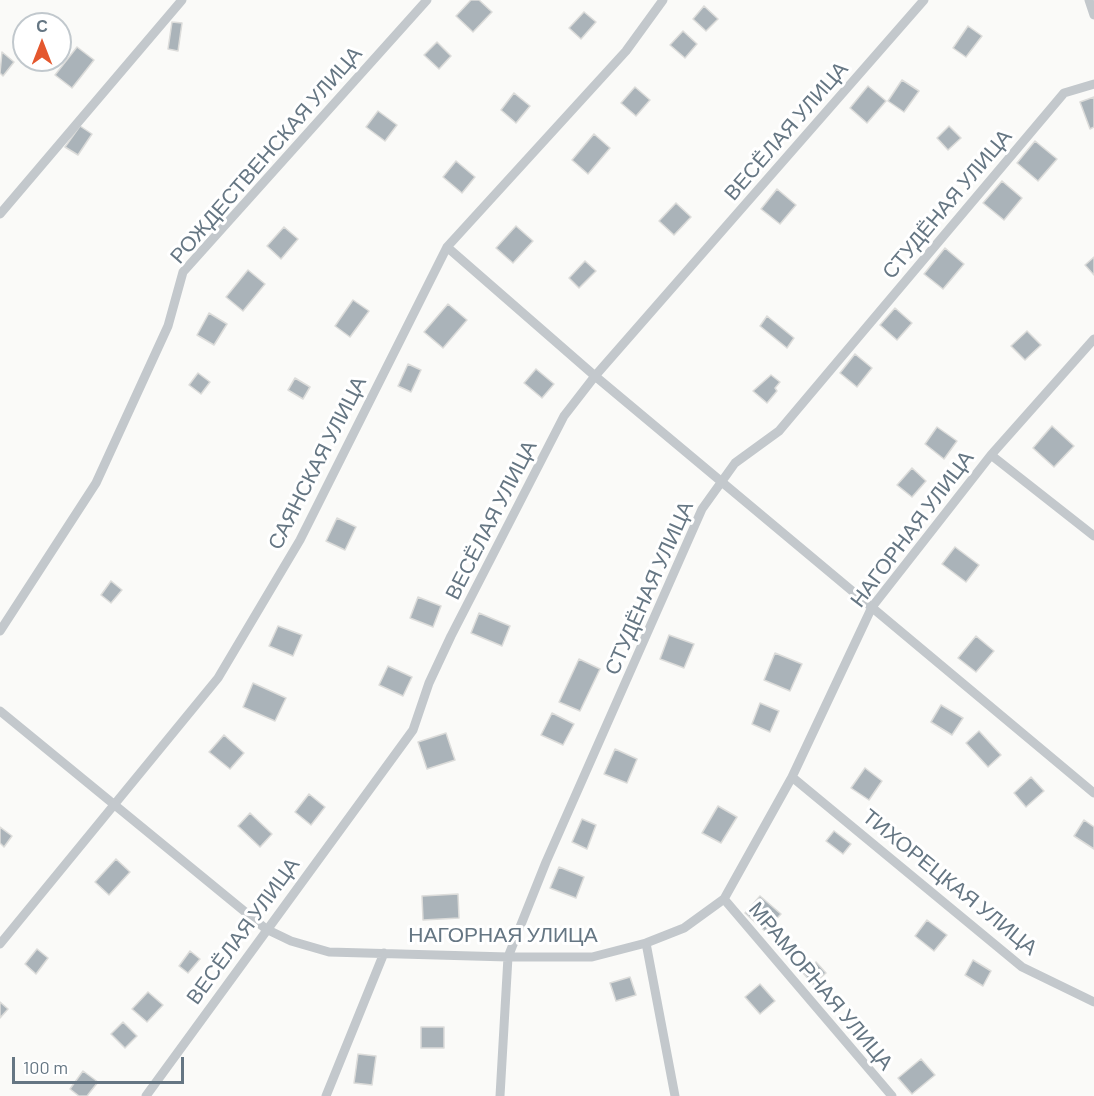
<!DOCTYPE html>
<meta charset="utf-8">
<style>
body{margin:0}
#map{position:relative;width:1094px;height:1096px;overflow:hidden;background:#fafaf8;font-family:Barlow,sans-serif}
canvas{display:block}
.north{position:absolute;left:12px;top:12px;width:60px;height:60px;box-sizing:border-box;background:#fff;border:2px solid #c1c8cd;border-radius:50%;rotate:0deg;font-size:16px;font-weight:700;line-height:24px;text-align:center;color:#657683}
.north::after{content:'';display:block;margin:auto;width:21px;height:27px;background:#e4572e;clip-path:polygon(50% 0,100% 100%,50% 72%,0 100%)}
.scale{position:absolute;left:12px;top:1057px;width:172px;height:27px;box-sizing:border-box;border:3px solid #657683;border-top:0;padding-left:8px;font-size:18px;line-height:21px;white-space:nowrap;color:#657683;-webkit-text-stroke:4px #fff;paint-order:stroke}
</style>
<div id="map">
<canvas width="1094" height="1096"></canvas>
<div class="north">С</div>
<div class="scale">100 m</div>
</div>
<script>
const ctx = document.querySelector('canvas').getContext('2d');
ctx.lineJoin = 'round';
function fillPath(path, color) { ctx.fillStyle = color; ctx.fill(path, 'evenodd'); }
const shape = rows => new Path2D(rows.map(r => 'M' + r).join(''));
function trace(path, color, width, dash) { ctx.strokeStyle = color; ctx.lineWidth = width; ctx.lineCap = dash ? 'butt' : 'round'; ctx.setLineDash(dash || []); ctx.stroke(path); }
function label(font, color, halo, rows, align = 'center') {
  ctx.font = font + ' Barlow,sans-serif'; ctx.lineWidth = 6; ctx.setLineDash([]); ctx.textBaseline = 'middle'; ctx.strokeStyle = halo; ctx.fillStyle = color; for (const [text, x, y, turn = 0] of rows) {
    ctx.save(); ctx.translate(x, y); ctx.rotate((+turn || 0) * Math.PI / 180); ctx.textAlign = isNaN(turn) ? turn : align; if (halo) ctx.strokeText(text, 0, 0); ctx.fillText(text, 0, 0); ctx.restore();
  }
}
const building = shape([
 [471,0,479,0,492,12,473,32,456,16,471,0],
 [704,6,718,19,706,31,693,19,704,6],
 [584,12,596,22,581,39,569,28,584,12],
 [172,22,182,23,178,51,168,49,172,22],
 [968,26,982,36,966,57,953,48,968,26],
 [683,31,697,44,685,58,670,45,683,31],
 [437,42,451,56,439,69,424,55,437,42],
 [77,47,94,60,72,88,55,75,77,47],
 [2,52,14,62,3,76,0,73,2,52],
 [902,80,919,91,904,112,888,101,902,80],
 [868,86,886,101,867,123,850,108,868,86],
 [635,87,650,100,636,116,621,103,635,87],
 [514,93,530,106,516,123,501,110,514,93],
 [1094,97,1094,127,1090,129,1080,102,1094,97],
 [378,111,397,125,385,141,366,127,378,111],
 [80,126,92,134,78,155,65,147,80,126],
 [949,126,961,138,948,150,937,138,949,126],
 [594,134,610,148,588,174,572,160,594,134],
 [1035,141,1057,159,1038,181,1017,163,1035,141],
 [456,161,475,177,462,193,443,177,456,161],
 [1002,181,1022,198,1004,220,983,203,1002,181],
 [777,189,796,205,780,224,761,209,777,189],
 [676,203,691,217,674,235,659,221,676,203],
 [516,226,533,241,513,263,496,248,516,226],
 [284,227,298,239,281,259,267,246,284,227],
 [945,248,964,264,943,289,924,274,945,248],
 [1094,257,1094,275,1085,265,1094,257],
 [585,261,596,271,579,288,569,278,585,261],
 [248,270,265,284,243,311,226,297,248,270],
 [353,300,369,311,350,337,335,326,353,300],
 [448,304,467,320,443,348,424,332,448,304],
 [895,308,912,323,897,340,880,325,895,308],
 [209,313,227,324,214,345,197,335,209,313],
 [767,316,794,338,787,348,760,326,767,316],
 [1027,331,1041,345,1025,360,1011,346,1027,331],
 [855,354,872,368,857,387,840,373,855,354],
 [408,364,421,370,411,392,398,386,408,364],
 [536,369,554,384,542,398,524,383,536,369],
 [198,373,210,382,201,394,189,385,198,373],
 [771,375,780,382,775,388,777,391,767,403,753,391,771,375],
 [295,378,310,387,303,399,288,390,295,378],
 [1052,426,1074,446,1054,467,1033,448,1052,426],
 [937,427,957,441,944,459,925,444,937,427],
 [912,468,926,481,912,497,897,485,912,468],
 [337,518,356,527,345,550,326,541,337,518],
 [955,547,979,565,966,582,942,564,955,547],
 [111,581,122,590,111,603,101,595,111,581],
 [418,597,441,606,433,627,410,618,418,597],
 [479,613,510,626,502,646,471,633,479,613],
 [278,626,302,635,293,656,269,646,278,626],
 [669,635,694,644,684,668,660,659,669,635],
 [976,636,994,651,976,672,958,658,976,636],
 [775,653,802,664,790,691,764,680,775,653],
 [579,659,600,669,580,711,559,702,579,659],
 [388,666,412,677,403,696,379,685,388,666],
 [253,683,286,698,275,721,243,707,253,683],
 [760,703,779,711,770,732,752,724,760,703],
 [941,705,963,718,952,735,931,722,941,705],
 [552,713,574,724,563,745,541,735,552,713],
 [979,731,1001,755,988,767,966,743,979,731],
 [446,733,455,760,427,769,418,742,446,733],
 [224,735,244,753,230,769,209,752,224,735],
 [615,749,637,759,627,783,604,774,615,749],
 [865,768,882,781,869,800,851,788,865,768],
 [1031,777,1044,791,1026,807,1014,793,1031,777],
 [309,794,325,807,311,825,295,812,309,794],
 [718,806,737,817,721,843,702,833,718,806],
 [250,813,272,834,260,847,238,826,250,813],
 [582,819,596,825,587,849,572,842,582,819],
 [1084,820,1094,827,1094,849,1074,836,1084,820],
 [0,827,12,836,4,847,0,843,0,827],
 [834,831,851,844,843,854,826,841,834,831],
 [116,859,130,872,109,895,95,882,116,859],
 [559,867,584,877,576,898,550,888,559,867],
 [458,894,459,918,423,920,422,896,458,894],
 [760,896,781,914,765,931,745,913,760,896],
 [927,920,947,935,934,951,915,936,927,920],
 [37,949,48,958,36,974,25,964,37,949],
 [190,951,200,959,188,973,179,966,190,951],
 [973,960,991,971,983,986,965,975,973,960],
 [816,962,826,973,813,984,803,973,816,962],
 [630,977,636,995,616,1001,610,983,630,977],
 [760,984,775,1001,760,1014,745,997,760,984],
 [148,992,163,1005,147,1022,132,1009,148,992],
 [0,1002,8,1009,0,1018,0,1002],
 [123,1022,137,1036,125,1048,111,1034,123,1022],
 [421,1027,444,1027,444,1048,421,1048,421,1027],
 [358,1054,376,1056,372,1085,354,1083,358,1054],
 [921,1059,935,1075,912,1094,898,1078,921,1059],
 [83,1071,98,1082,87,1096,79,1096,70,1089,83,1071]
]);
fillPath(building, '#aab3b9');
trace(building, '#dcdcda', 1.5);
trace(shape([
 [1089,0,1094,15],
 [0,214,182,0],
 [447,247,595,376,1094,793],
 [991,455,1094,536],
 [0,631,96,483,168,326,183,272,427,0],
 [0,711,266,929,291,941,329,952,508,957,592,957,646,943,684,928,724,899,792,777,872,607,991,455,1094,339],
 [792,777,1022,967,1094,1002],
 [724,899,892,1096],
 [646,943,675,1096],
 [0,944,218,678,300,540,447,247,626,51,663,0],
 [146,1096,413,730,429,683,451,636,564,416,595,376,924,0],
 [326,1096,384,953],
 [500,1096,508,957,546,862,702,509,735,463,779,431,1064,93,1094,84]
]), '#c3c8cc', 9);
label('21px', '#657683', '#fff', [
 ["ВЕСЁЛАЯ УЛИЦА",786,131,-49],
 ["РОЖДЕСТВЕНСКАЯ УЛИЦА",266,155,-49],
 ["СТУДЁНАЯ УЛИЦА",947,204,-50],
 ["САЯНСКАЯ УЛИЦА",317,463,-63],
 ["ВЕСЁЛАЯ УЛИЦА",491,520,-63],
 ["НАГОРНАЯ УЛИЦА",912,529,-53],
 ["СТУДЁНАЯ УЛИЦА",649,588,-66],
 ["ТИХОРЕЦКАЯ УЛИЦА",950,882,39],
 ["ВЕСЁЛАЯ УЛИЦА",243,931,-54],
 ["НАГОРНАЯ УЛИЦА",503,935],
 ["МРАМОРНАЯ УЛИЦА",821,986,50]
]);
</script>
